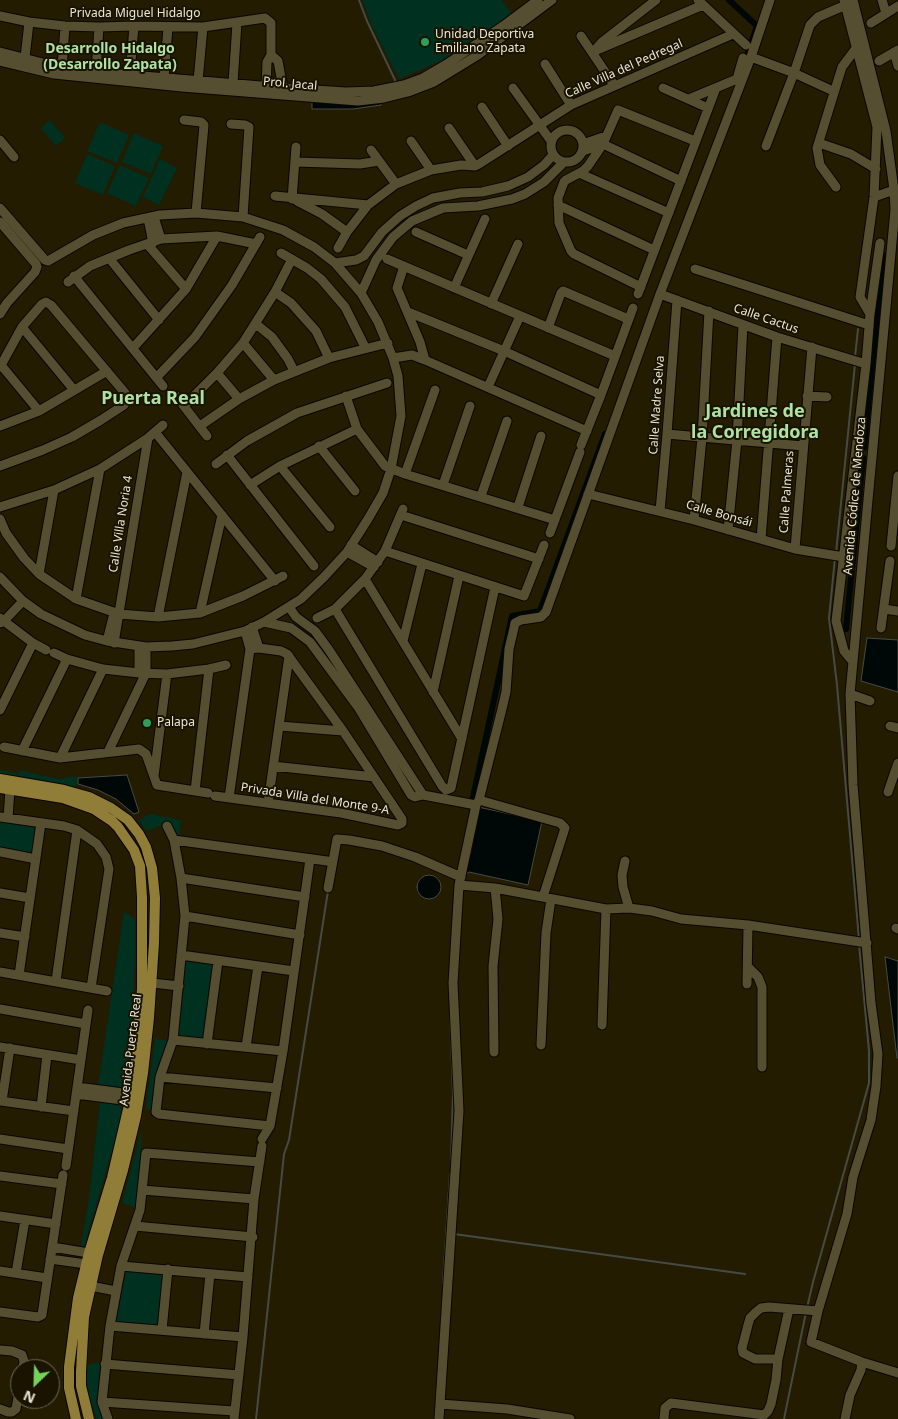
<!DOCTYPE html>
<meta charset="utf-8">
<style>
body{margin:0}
#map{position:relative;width:898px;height:1419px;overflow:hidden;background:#231c01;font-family:"Noto Sans",sans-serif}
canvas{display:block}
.north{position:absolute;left:10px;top:1359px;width:50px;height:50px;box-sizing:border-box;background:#191300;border:1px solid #6d6756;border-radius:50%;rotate:204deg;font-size:14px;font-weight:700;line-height:20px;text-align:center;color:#eae6d6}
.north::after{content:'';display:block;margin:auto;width:18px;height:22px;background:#73d25c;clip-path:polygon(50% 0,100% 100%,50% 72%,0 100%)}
</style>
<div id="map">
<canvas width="898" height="1419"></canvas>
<div class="north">N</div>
</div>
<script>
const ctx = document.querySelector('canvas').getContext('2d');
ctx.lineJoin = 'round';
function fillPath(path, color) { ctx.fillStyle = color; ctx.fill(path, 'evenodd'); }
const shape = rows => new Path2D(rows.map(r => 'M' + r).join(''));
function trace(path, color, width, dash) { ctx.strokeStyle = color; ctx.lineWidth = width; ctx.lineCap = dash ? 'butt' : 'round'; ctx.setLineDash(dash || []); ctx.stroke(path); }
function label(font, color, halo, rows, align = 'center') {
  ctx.font = font + ' "Noto Sans",sans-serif'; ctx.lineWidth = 4; ctx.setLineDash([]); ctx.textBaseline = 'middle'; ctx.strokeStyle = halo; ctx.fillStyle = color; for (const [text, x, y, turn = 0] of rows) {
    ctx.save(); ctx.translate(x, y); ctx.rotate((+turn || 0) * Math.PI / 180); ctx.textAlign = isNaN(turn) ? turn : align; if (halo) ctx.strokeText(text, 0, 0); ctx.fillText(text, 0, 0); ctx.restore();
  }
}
fillPath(shape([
 [362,0,502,0,512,14,441,61,399,79,371,24],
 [50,120,65,138,56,146,41,128],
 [100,122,129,135,117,163,87,151],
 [134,133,163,146,151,174,122,162],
 [87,154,115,166,103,195,75,183],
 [160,159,177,168,159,205,143,197],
 [120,165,149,178,136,206,107,193],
 [0,770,18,774,19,770,59,779,77,776,76,787,26,777,0,774],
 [149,814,181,820,179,836,176,835,167,823,147,831,139,821],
 [0,821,36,828,33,853,0,848],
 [124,911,135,919,135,953,133,1017,126,1087,123,1088,98,1086],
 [187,959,212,963,214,966,203,1037,201,1039,180,1037,177,1035,185,961],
 [155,1039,169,1040,157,1073,151,1110,146,1109],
 [100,1102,120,1105,123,1112,84,1247,80,1250,89,1198],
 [141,1132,141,1150,136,1208,122,1203],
 [127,1270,163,1273,165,1275,160,1324,157,1326,116,1322,114,1320],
 [100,1362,98,1401,105,1419,97,1419,88,1392,86,1374,86,1365]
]), '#003020');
const water = shape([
 [312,102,353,104,380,102,381,105,353,109,312,109,312,102],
 [867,638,898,640,898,692,861,681,867,638],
 [127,775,139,812,134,814,116,799,98,790,78,784,78,778,127,775],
 [478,807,542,821,528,885,469,872,463,876,471,852,478,807],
 '417 887a12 12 0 1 1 24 0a12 12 0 1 1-24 0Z',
 [885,957,898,961,898,1058,897,1058,885,957]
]);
fillPath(water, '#000707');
trace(water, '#464a45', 1);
trace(shape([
 [359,0,367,21,395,80,394,84],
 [855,357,858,329],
 [836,553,855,364],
 [835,558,829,618,837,685,859,939],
 [450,1014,453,1093,451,1166],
 [454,1234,745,1274],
 [443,1283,450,1174],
 [807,1308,813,1282,869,1083,869,1051,859,944],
 [256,1419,284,1154,289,1140,328,891],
 [784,1419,806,1312]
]), '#464a45', 2);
trace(shape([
 [729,0,757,26,744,64],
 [864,448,883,255],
 [846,629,863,458],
 [471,807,512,616,540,611,605,434]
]), '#000707', 6);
const minor = shape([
 [698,0,746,45],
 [844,0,877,127,874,197,860,297,870,314,866,364,836,621,844,651,853,662],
 [853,0,886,131,894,190,895,210,850,694,853,785,871,1003,878,1054,876,1086,871,1120,853,1177,847,1214,818,1311,811,1342,862,1362,898,1373],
 [882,0,886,13],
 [0,16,29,22,65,26,99,27,134,26,203,27,265,18,271,23,271,55,267,62,266,87],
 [871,23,898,6],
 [581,36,614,85],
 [595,50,602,42,656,0],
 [0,52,62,68,96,72,284,88,346,92,374,91,404,85,423,78,447,64,503,26,538,0],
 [592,52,703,5],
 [894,52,898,66],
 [271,55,278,61,284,94],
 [751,57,794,73,833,91],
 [25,58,29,22],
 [0,61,54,74,182,87,358,101,384,98,408,92,434,82,478,55,552,0],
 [879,61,898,50],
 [545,64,571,105],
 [62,68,65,26],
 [96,72,99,27],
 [130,75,134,26],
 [164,78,168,27],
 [198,81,203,27],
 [233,83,237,23],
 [513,88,551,141],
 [663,88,708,108],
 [689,99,737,79,743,58],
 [482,107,508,146],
 [184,120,201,122,204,125,196,213],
 [231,124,245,125,249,127,243,217],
 [449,128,475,166],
 '551 146a16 16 0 1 1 32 0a16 16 0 1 1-32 0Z',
 [0,140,14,157],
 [411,141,431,170],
 [819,143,851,154,876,169],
 [583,144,606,136],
 [766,146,794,73,810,25,818,17,846,5],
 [371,150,396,184],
 [583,151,603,144,681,181],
 [295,162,360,164,379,161],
 [579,173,669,213],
 [836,187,820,165,817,148,842,67,857,47],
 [275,196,368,205],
 [874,197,894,190],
 [292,199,296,147],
 [297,201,322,214,347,232],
 [558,205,654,250],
 [0,208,45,260,48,261,93,235,123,223,160,215,196,213,243,217,283,230,314,247,335,263,361,293,378,322,393,358,398,376,401,416,391,469,383,493,368,519,347,552,324,577,301,599,264,622,245,631,193,644,172,646,146,647,107,641,85,635,41,614,23,601,0,577],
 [154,217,161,239],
 [148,218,153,243],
 [0,222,36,264,37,267,35,272,7,303,0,314],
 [416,232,468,255],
 [148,245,186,289],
 [338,248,347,232,368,205,396,184,431,170,461,165,475,166,479,164,571,105,733,34],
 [281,253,307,268,321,279,345,307,365,347],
 [109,258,159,320],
 [387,259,615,356],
 [335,263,356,260,364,256,382,232,400,216,416,206,433,198,460,193,482,192,508,186,528,177,544,165,553,155],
 [404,266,397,288,420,342,425,360,587,431],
 [695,269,869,325],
 [74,276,163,386],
 [68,282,90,266,129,250,161,239,217,236,256,244],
 [641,287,574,254,571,251,559,223,558,198,564,182,566,180,583,171,588,166,603,144,618,110,695,141],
 [454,288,485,219],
 [275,292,291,303,316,331,329,358],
 [361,293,376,260,393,237,412,221,443,208,478,206,512,199,525,194,544,182,564,162],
 [638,294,716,88],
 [660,294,777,337,866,364],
 [491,304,518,244],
 [408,312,504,351,601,395],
 [870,314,880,243],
 [256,324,272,337,288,359,294,371],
 [22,327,74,390],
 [548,328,561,293,563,291,628,319],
 [243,343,274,380],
 [133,348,186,289,217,236],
 [393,358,412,355,425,360],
 [1,365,39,411],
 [0,367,22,327,42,304,46,302,51,305,125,393,127,400,124,405,101,420,72,437,43,450,0,466],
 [217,373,239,399],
 [157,377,195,337,232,285,260,237],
 [488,387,520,316],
 [176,396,207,436],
 [346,396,357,429,385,466,405,474,555,520],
 [807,396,827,397],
 [184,406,217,373,243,343,275,292,292,259],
 [0,426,39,411,107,371],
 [200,426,239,399,274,380,329,358,388,343],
 [155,432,275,581],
 [667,434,803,446],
 [581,445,601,395,633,308],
 [319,446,355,491],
 [227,455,314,566],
 [216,464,247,441,297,413,387,383],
 [280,466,330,527],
 [405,474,435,390],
 [250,485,280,466,357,429],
 [443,485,470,406],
 [588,494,694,520,795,549,844,557],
 [481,496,507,421],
 [0,507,54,490,100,469,148,438,163,425],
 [518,507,541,436],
 [660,511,667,434,677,300],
 [401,515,539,559],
 [0,519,6,533,24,558,39,574,76,599,119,614,158,617,200,613,243,596,283,576],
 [694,520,702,438,709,311],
 [728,530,737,440,743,325],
 [550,533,580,452],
 [761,539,777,337],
 [351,545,378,562],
 [891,546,898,476],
 [795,549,812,347],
 [385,551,524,596,544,545],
 [347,552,374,567],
 [39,574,54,490],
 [365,579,462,739],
 [76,599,100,469],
 [289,607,296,617,315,631,329,650,423,795],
 [335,609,442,786,446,790,451,788,495,587],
 [884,609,898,611],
 [200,613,222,515],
 [158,617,187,472],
 [0,618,33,643,46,650],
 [317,618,335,609,365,579,385,551,403,509],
 [264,622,291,628,310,642,358,707,411,795,415,797,423,795,476,805],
 [0,623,4,621,23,601],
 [252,627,259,648],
 [881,628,890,561],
 [107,641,113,617],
 [403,641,422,564],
 [114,643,148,438],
 [54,653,67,659,103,669,139,673,167,674,209,669,226,665],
 [139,673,139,646],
 [433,692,459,576],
 [850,694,870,701],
 [0,710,33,643],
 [279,726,343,731],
 [890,726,898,728],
 [4,747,60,758,139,749,146,754,157,785,208,793],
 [22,751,67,659],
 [108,752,146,673,146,647],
 [60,758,103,669],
 [273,766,374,777],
 [154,776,167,674],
 [195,791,209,669],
 [888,792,898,763],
 [215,796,341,813,398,825,402,823,402,819,343,731,287,654,281,651,259,648,250,649],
 [229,798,250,649,245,631],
 [479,800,560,823,565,828,543,897],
 [268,803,289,656],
 [0,817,64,826,77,830,97,844,106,857,109,869,91,988],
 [8,818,10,789],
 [167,826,174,840,181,878,185,916,173,1040,160,1077,156,1112,159,1114,270,1126],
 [174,840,327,861],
 [0,852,36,859],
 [625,861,622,875,623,887,629,908],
 [181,878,305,897],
 [459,885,495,888,606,909,629,908,652,911,681,919,748,925,867,943],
 [328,888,337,839,349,840,382,846,415,857,461,877],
 [0,893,30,898],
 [185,916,300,935],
 [896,928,898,929],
 [0,933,25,937],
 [181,955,294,971],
 [748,967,758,977,762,987,762,1067],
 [0,972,107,991],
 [19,975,41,823],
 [56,981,77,830],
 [152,983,179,986],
 [747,984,748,925],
 [0,1009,86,1024],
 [602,1025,606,909],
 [173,1040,283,1051],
 [207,1044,218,961],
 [541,1045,546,933,551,899],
 [0,1047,81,1060],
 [246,1047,258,966],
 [494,1052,493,966,498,919,495,888],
 [160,1077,277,1088],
 [77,1087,131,1094],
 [76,1094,130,1101],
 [0,1101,74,1111],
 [2,1101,10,1048],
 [41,1107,47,1055],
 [0,1139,68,1149],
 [262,1139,270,1126,283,1051,310,859],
 [66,1166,88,1010],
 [0,1176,62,1184],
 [142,1190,254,1199],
 [0,1216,56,1224],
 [135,1226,253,1237],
 [52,1247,89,1253],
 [50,1259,86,1264],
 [121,1266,248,1277],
 [0,1271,47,1278],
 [16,1273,25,1220],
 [90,1286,116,1291],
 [0,1312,38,1317,42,1315,63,1175],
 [110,1326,243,1337],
 [162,1330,168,1269],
 [204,1334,210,1274],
 [0,1350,12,1351,22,1355,24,1361,23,1369],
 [778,1359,755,1359,743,1353,742,1348,748,1325,750,1318,756,1312,761,1308,769,1307,818,1311],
 [105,1364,239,1375],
 [102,1402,234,1411],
 [440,1404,507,1409,570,1419],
 [0,1409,8,1412,12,1412,16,1409,20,1385],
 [108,1419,102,1402,110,1326,121,1266,140,1210,146,1153,260,1162],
 [234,1419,243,1337,254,1199,262,1146],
 [439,1419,459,1111,453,983,459,885,476,805,479,800,502,709,506,692,509,649,514,628,515,623,521,620,541,617,546,612,660,294,751,57,770,0],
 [664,1419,665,1408,671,1403,764,1415,768,1411,771,1404,776,1380,778,1359,789,1309],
 [845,1419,850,1395,861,1370,862,1362]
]);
const major = shape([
 [0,779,64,790,89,797,111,808,128,820,139,834,146,847,152,868,155,898,154,943,149,1018,143,1073,136,1116,123,1170,98,1255,84,1317,81,1372,81,1386,89,1419],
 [0,788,63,798,94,809,112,821,118,827,134,850,140,866,142,897,142,989,135,1071,130,1101,112,1178,89,1253,78,1298,69,1367,69,1388,76,1419]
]);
trace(minor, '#0c0600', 11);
trace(major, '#0c0600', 12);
trace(minor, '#554e31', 9);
trace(major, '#907d38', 10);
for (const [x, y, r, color] of [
 [425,42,5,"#2e9e5b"],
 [147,723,5,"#2e9e5b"]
]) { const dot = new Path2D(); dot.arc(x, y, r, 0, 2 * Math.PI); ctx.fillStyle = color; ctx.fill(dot); trace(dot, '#191300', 2); }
label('12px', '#eae6d6', '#191300', [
 ["Privada Miguel Hidalgo",135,14],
 ["Calle Villa del Pedregal",624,69,-24],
 ["Prol. Jacal",290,84,5],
 ["Calle Cactus",766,319,19],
 ["Calle Madre Selva",657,405,-86],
 ["Calle Palmeras",787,492,-86],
 ["Avenida Códice de Mendoza",855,496,-85],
 ["Calle Bonsái",719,514,16],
 ["Calle Villa Noria 4",121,524,-81],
 ["Privada Villa del Monte 9-A",315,799,9],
 ["Avenida Puerta Real",131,1050,-83]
]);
label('12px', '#eae6d6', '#191300', [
 ["Unidad Deportiva",435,35],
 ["Emiliano Zapata",435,49],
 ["Palapa",157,723]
], 'left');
label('bold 14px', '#aee1a2', '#191300', [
 ["Desarrollo Hidalgo",110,49],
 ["(Desarrollo Zapata)",110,65]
]);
label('bold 18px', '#aee1a2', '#191300', [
 ["Puerta Real",153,399],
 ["Jardines de",755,412],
 ["la Corregidora",755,433]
]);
</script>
